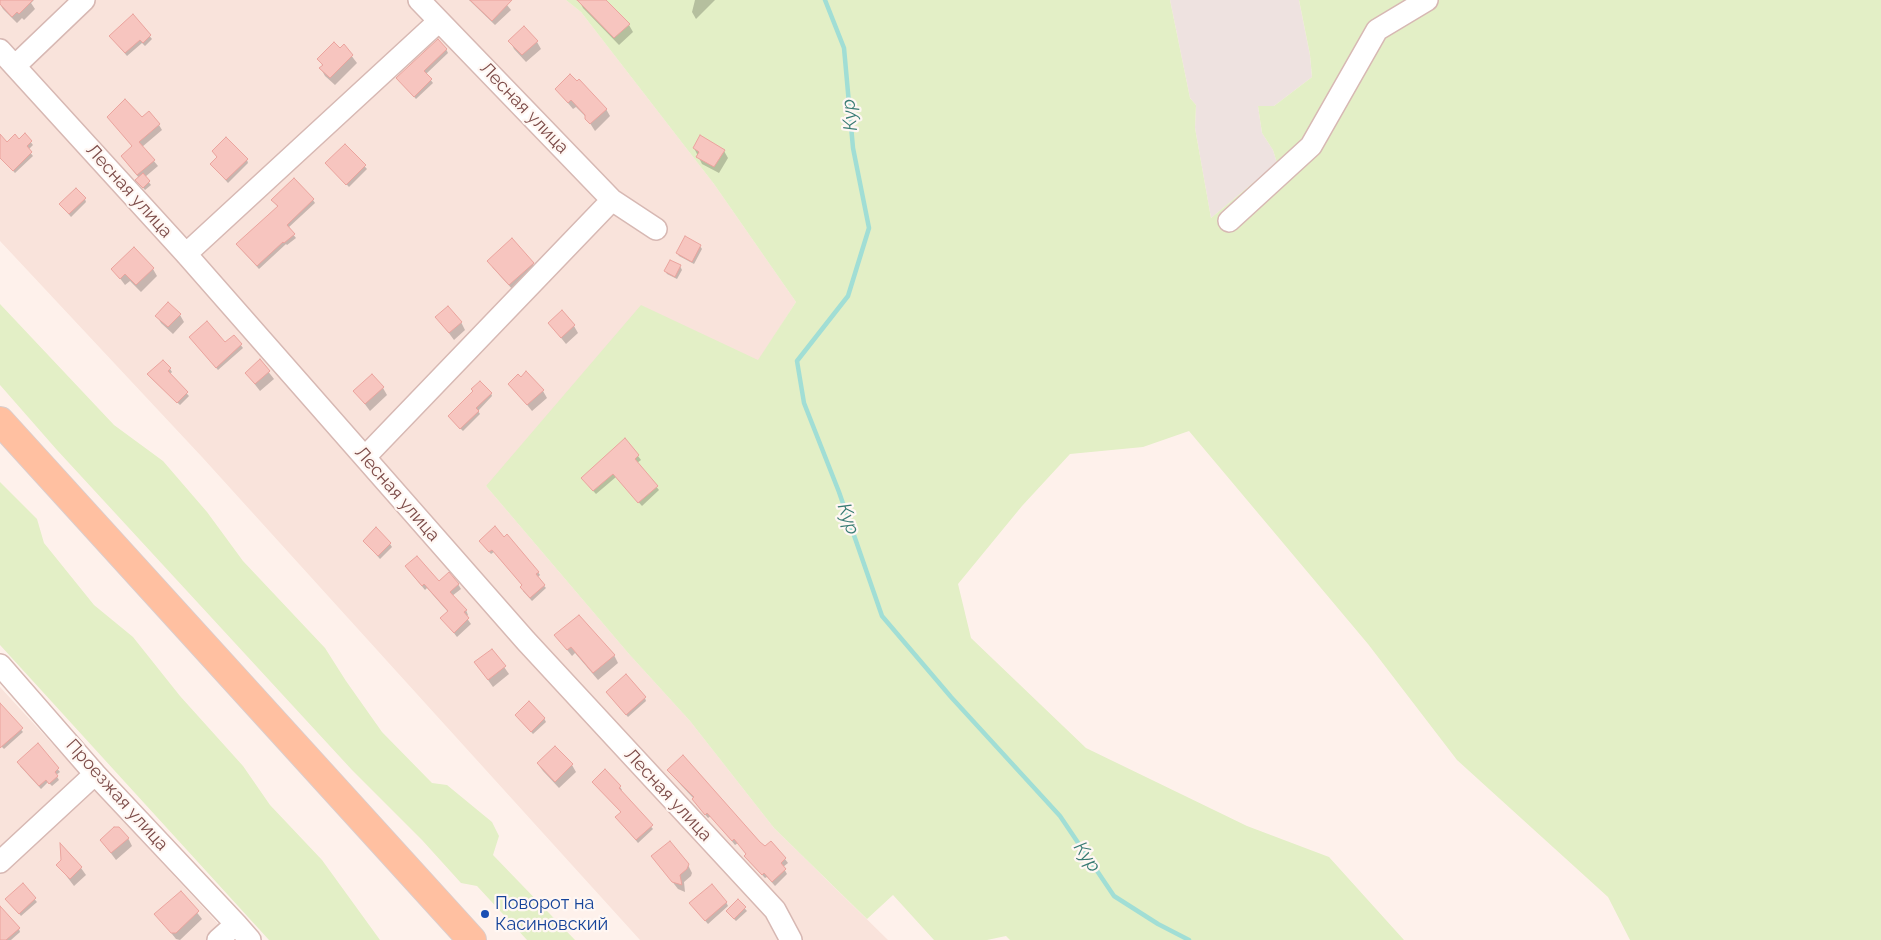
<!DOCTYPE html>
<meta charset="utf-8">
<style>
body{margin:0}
canvas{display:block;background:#fef1eb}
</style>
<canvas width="1881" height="940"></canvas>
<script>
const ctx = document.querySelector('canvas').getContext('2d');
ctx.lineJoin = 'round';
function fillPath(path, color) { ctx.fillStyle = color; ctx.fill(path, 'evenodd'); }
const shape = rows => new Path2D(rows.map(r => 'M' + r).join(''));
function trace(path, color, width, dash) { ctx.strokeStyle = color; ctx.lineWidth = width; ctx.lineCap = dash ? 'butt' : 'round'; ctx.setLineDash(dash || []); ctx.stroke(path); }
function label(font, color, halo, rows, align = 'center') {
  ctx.font = font + ' Raleway,sans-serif'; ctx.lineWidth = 4.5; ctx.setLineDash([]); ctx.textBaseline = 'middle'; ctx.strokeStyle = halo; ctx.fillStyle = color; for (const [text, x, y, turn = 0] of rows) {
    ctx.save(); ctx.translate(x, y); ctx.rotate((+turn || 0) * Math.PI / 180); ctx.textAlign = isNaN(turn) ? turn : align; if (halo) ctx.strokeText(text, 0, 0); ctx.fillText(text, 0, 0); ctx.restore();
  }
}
fillPath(shape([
 [0,0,566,0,581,12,714,184,796,302,759,360,486,486,629,654,690,721,774,828,888,940,640,940,202,457,0,241],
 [0,687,233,940,0,940]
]), '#f9e3db');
fillPath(shape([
 [1170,0,1299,0,1310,55,1312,77,1274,106,1258,106,1262,133,1273,150,1277,163,1211,218,1195,128,1196,105,1190,98]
]), '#eee2e0');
fillPath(shape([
 [566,0,1170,0,1190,98,1196,105,1195,128,1211,218,1277,163,1273,150,1262,133,1258,106,1274,106,1312,77,1310,55,1299,0,1881,0,1881,940,1630,940,1608,897,1457,760,1368,644,1189,431,1143,447,1070,454,1022,506,958,584,971,638,1086,748,1247,826,1329,857,1404,940,1010,940,1006,936,987,940,934,940,893,895,867,919,774,828,690,721,629,654,486,486,641,305,758,360,796,302,714,184,581,12],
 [0,304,114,425,163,461,207,512,243,561,325,648,346,681,382,732,432,783,447,785,492,822,499,836,493,855,575,940,527,940,477,886,461,883,422,840,352,770,57,450,0,385],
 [0,482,37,519,44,543,94,605,133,637,180,696,243,766,270,805,322,860,380,940,269,940,0,645]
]), '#e3efc6');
fillPath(shape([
 [1,0,34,0,31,3,35,9,24,20,22,18,17,23,3,9,0,4],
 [469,0,503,0,511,10,495,25],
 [579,0,605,0,629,25,633,32,619,45,583,8],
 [695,0,715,0,696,19,692,12],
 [133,16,152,39,145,46,142,43,127,56,110,36],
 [510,41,537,42,541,49,526,62,514,49],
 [344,46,357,63,335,85,325,76,321,69,323,67,319,59,340,50],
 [446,49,448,53,426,74,433,83,416,99,397,78],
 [556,89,606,109,610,116,595,131,586,117,576,107,573,109],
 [142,119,159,125,162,130,142,147,158,166,145,177,151,185,145,190,139,183,139,178,122,157,133,147,112,122],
 [25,135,33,145,28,150,33,156,15,173,0,157,0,150,19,140],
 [345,145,367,169,349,187,329,166],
 [694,148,724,151,728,158,719,173,702,164],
 [247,160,248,163,228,183,211,164],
 [85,199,86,202,71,217,60,204],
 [313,200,315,203,288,228,296,238,287,245,286,244,259,269,239,247,237,244,278,207,273,201],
 [700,246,702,249,694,264,679,256,677,253],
 [134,249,153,269,157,276,141,292,130,281,125,285,113,269],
 [489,261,533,264,537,271,514,291,493,268],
 [680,266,682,270,677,279,667,274,665,271],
 [180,315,184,322,173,334,161,323,157,316],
 [437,317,461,322,465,330,454,340],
 [549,323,574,326,578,333,566,344],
 [234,336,243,348,218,370,192,340,225,344],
 [260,361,274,379,260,391,246,373],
 [170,369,172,372,169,375,189,396,180,405,150,377],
 [510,384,543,391,547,398,532,411],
 [383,388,387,395,370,411,355,391],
 [491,393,492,396,478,411,480,414,463,431,451,419,449,416],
 [638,456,641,460,637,463,659,490,642,506,616,477,596,494,585,482],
 [364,541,390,544,392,547,380,559],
 [482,544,538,572,540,575,537,578,546,588,532,601,523,591,523,586,494,552,491,554],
 [406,567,439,583,458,584,461,589,452,596,466,610,468,615,466,617,471,624,457,637,442,618,448,612,427,588,425,590],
 [556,636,614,655,618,663,598,680,575,653,572,656],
 [492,650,509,674,493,687,476,663],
 [609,695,645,698,646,701,628,717],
 [0,705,23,732,4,749,0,745],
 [518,718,544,718,546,722,533,734],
 [37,745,60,772,56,775,59,780,52,786,48,782,41,789,20,766],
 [538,764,572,765,576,772,559,788,543,771],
 [605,771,620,787,622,790,621,791,653,829,638,843,619,820,622,813,594,783],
 [668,771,759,843,785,859,788,863,783,867,787,874,775,886,767,877,765,878,748,860,747,854,738,843,735,845,711,816,708,818,696,804,694,799],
 [128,838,132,846,116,860,101,840],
 [61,846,81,868,86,875,74,886,58,865,63,860],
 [653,857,688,865,692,873,691,876,684,882,685,892,678,889],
 [22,885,37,902,21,916,9,902],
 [181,892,202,919,180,940,176,939,156,914],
 [738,901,747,911,736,921,729,914],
 [726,902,728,906,708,924,693,907],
 [0,918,19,929,20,932,11,940,0,940]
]), '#0003');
trace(shape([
 [825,0,844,48,853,148,869,228,848,296,797,361,804,403,839,492,882,616,951,697,1060,816,1114,896,1158,924,1189,940]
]), '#a1ded5', 4.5);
const building = shape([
 [0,0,33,0,19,14,17,12,12,17,0,4,0,0],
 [470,0,512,0,492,21,470,0],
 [577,0,606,0,630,24,614,38,577,0],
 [133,14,151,35,143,43,140,40,125,53,109,36,133,14],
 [524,26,538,41,522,55,508,41,524,26],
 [438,39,447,49,424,71,432,79,414,97,396,78,438,39],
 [334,42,340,48,344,44,353,55,330,78,319,68,323,65,317,59,334,42],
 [570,74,577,81,579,79,607,109,590,124,585,119,585,115,571,100,568,103,555,89,570,74],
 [125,99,142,117,149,111,160,124,139,142,155,160,137,175,121,156,132,146,107,117,125,99],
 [25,133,32,141,27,146,32,152,13,171,0,158,0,134,7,142,15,134,19,139,25,133],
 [700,135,725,150,714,167,696,157,699,152,693,148,700,135],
 [226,137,248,159,226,180,210,164,217,157,212,151,226,137],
 [345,144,366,165,346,185,325,163,345,144],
 [143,173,150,181,143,188,135,180,143,173],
 [294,178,314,199,287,225,295,234,284,243,283,242,257,266,236,244,278,206,271,200,294,178],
 [76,188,86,198,69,214,59,204,76,188],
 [685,236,701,245,692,262,676,253,685,236],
 [512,238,534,263,509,285,487,261,512,238],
 [134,247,154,268,136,285,125,274,120,279,111,269,134,247],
 [670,260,681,265,675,277,664,271,670,260],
 [168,302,181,314,168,327,155,316,168,302],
 [448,306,462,322,449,333,435,317,448,306],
 [562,310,575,325,561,338,548,323,562,310],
 [207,321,225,342,234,335,242,344,216,368,189,337,207,321],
 [260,359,270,371,255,384,245,373,260,359],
 [163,360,171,368,168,371,188,392,177,403,147,374,163,360],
 [526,371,544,390,527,405,508,384,518,374,521,377,526,371],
 [372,374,384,387,365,404,353,391,372,374],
 [480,381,492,393,476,408,479,411,460,429,448,416,473,391,471,389,480,381],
 [625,438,639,455,635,459,658,486,638,503,613,474,593,491,581,478,625,438],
 [495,526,504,537,507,534,539,572,536,574,545,585,530,598,520,587,522,585,492,550,489,552,479,541,495,526],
 [376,527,391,543,378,556,363,541,376,527],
 [417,556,439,581,449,572,459,584,450,592,467,610,464,612,469,618,454,633,440,618,448,611,424,584,422,586,405,566,417,556],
 [579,615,615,655,593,673,571,647,567,650,554,635,579,615],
 [492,649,506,666,488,680,474,662,492,649],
 [626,674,646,697,626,715,606,692,626,674],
 [529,701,545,718,531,732,515,715,529,701],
 [0,703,23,728,0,748,0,703],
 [38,743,59,768,55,772,58,776,49,784,46,780,39,786,17,762,38,743],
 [555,746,573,764,555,782,537,763,555,746],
 [683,755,760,842,765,846,771,841,786,858,781,863,786,869,772,882,764,873,762,875,744,856,746,854,734,839,732,841,707,813,705,815,692,799,694,797,667,770,683,755],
 [605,769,621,786,619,788,653,825,636,840,615,817,621,812,592,782,605,769],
 [114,827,119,827,129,838,111,853,100,840,114,827],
 [670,841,689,864,687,869,680,875,682,885,672,882,651,856,670,841],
 [60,843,82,867,70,879,56,865,61,860,60,843],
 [23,883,36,898,19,914,5,899,23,883],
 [712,884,727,902,705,921,689,903,712,884],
 [181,891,199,911,176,933,171,933,154,914,181,891],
 [738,899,746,907,734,919,726,911,738,899],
 [0,906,20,928,6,940,0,940,0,906]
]);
fillPath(building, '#f7c5bf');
trace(building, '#eba49e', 1);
const minor = shape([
 [419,0,612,200,656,229],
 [0,50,186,254,526,641,775,910,791,940],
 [15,66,84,0],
 [1229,221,1311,146,1377,30,1427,0],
 [186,254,439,21],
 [365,457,612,200],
 [0,665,95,774,236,924],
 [0,862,95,774],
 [218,940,236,924,250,940]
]);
const major = shape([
 [0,421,472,940]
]);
trace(minor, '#d7b8b3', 24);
trace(major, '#dbcdcc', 30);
trace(minor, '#fff', 21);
trace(major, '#ffc0a1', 28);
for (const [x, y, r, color] of [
 [485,914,5,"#1a4fb4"]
]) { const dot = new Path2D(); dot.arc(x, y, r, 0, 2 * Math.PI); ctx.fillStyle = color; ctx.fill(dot); trace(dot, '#fff7f3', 2); }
label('18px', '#7d4c49', '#fff7f3', [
 ["Лесная улица",524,108,46],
 ["Лесная улица",129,191,48],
 ["Лесная улица",397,494,49],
 ["Проезжая улица",117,795,48],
 ["Лесная улица",668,795,47]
]);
label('18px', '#164399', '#fff7f3', [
 ["Поворот на",495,904],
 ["Касиновский",495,925]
], 'left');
label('italic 19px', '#387b73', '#fff7f3', [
 ["Кур",850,115,-95],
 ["Кур",848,519,71],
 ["Кур",1087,857,56]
]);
</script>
